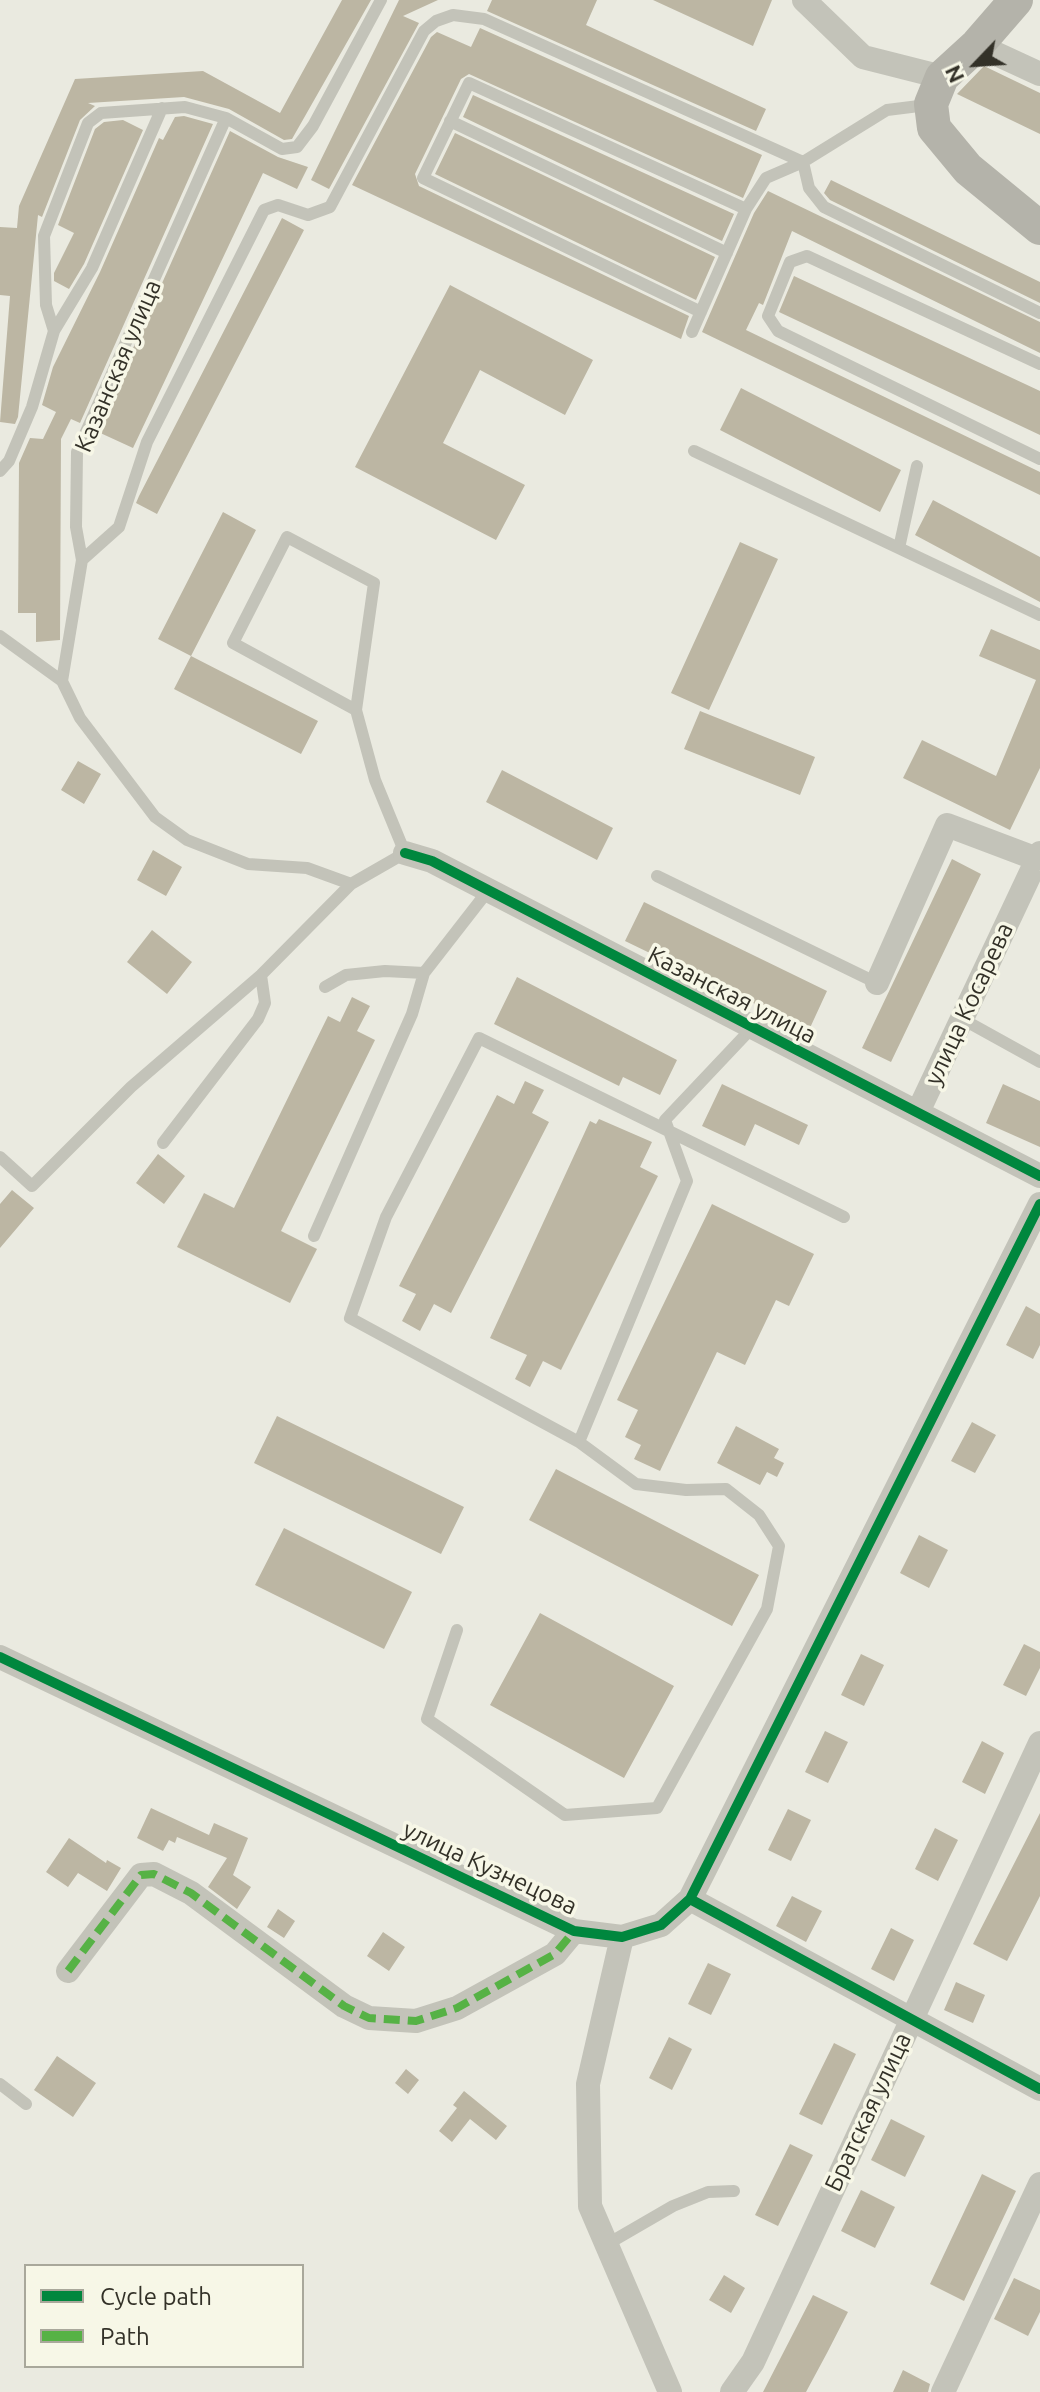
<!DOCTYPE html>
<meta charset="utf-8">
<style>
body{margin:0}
#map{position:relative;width:1040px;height:2392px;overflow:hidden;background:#eaeae0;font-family:Ubuntu,sans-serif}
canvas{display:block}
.legend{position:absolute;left:24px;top:2264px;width:280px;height:104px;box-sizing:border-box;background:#f7f7e7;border:2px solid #a9a89b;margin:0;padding:10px 14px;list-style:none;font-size:24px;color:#333128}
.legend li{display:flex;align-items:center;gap:16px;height:40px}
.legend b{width:40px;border:2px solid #a9a89b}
.north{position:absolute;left:936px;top:24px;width:80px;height:80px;-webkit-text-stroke:6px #f7f7e7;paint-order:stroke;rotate:245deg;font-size:22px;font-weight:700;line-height:32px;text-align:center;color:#333128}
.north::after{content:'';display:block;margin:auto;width:28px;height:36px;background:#333128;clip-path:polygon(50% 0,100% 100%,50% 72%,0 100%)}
</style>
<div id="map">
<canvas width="1040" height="2392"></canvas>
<ul class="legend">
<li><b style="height:10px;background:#00873e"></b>Cycle path</li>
<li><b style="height:10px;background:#56b245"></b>Path</li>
</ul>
<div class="north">N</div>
</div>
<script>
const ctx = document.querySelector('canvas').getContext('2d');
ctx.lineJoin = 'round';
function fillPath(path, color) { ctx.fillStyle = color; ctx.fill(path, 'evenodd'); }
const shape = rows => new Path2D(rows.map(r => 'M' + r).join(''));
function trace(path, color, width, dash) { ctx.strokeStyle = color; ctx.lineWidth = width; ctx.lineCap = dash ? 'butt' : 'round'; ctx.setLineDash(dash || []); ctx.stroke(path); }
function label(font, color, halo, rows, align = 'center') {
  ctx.font = font + ' Ubuntu,sans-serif'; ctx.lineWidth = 7; ctx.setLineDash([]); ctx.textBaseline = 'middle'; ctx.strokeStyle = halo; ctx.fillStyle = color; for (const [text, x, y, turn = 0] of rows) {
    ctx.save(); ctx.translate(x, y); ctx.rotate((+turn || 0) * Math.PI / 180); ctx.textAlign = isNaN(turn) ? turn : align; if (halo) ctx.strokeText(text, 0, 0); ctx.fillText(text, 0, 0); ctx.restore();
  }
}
fillPath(shape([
 [342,0,371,0,292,139,284,140,229,109,184,97,88,103,95,106,80,120,42,217,38,215,18,417,15,424,0,422,10,296,0,295,0,227,17,228,19,206,75,79,203,71,280,113],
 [399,0,438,0,403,16,419,23,329,189,311,180],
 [492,0,597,0,586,25,766,109,756,131,487,11],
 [653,0,772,0,753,46],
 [480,28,762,155,743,198,469,74,461,79,415,174,419,186,689,316,681,339,352,185,431,37,437,32,471,47],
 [984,66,1040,93,1040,134,957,94],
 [473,95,734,214,722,241,463,117],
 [184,116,213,124,80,423,71,419,61,439,60,640,36,642,36,613,18,613,19,463,30,438,43,439,56,412,42,405,53,367,100,272,159,138,163,140,175,117],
 [123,120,143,130,84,264,69,289,54,281,54,273,74,233,58,225,95,129,104,122],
 [230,131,278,157,308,167,297,189,263,173,133,448,96,431],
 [455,133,715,257,696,300,435,174],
 [831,180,1040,282,1040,303,830,200,824,193],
 [768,191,1040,322,1040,353,792,231,763,305,759,303,746,330,1040,472,1040,495,702,332,754,213],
 [282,218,304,230,157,514,136,503,139,496],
 [794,276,1040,391,1040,435,779,312],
 [450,285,593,360,565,415,480,370,443,443,525,485,496,540,355,467],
 [741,388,901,470,880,512,720,430],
 [933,500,1040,557,1040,602,915,535],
 [223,512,256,530,191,656,158,639],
 [740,542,778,559,709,710,671,693],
 [991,629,1040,650,1040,768,1010,830,903,778,922,740,996,776,1036,680,979,656],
 [191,656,318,721,301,754,174,689],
 [700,711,815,757,800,795,684,749],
 [78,761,101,774,84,804,61,790],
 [502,770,613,828,597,860,486,802],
 [153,850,182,867,166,896,137,880],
 [952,859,981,874,891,1062,862,1048],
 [644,902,827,991,809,1030,625,941],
 [152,930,192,962,167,994,127,962],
 [517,977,677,1060,660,1095,623,1077,619,1086,494,1024],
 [352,997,370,1006,357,1031,375,1040,281,1231,317,1249,290,1303,177,1247,204,1193,234,1208,328,1016,340,1022],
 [525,1081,544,1090,532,1113,549,1122,451,1313,434,1304,420,1331,402,1321,416,1294,399,1286,497,1095,514,1104],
 [722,1084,808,1125,799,1145,755,1124,745,1146,702,1126],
 [1003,1084,1040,1101,1040,1147,986,1123],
 [599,1119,652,1142,640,1167,658,1176,561,1370,543,1361,530,1387,515,1379,527,1355,490,1338,590,1121,596,1124],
 [158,1154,185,1176,164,1204,136,1183],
 [12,1190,34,1208,0,1248,0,1204],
 [712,1204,814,1254,789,1306,776,1300,745,1365,717,1352,660,1471,634,1459,641,1445,625,1437,638,1410,617,1400],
 [1026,1306,1040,1314,1040,1345,1033,1359,1006,1345],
 [277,1416,464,1507,441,1554,254,1463],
 [972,1422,996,1435,975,1473,951,1461],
 [736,1426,779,1449,774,1458,784,1463,777,1477,767,1472,760,1485,717,1463],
 [556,1469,759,1575,732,1626,529,1520],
 [284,1528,412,1592,384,1649,255,1585],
 [919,1535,948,1550,929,1588,900,1573],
 [540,1613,674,1686,624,1778,490,1705],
 [1024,1644,1040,1652,1040,1668,1026,1696,1003,1685],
 [861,1654,884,1665,864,1706,841,1695],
 [825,1731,848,1742,828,1783,805,1772],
 [982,1741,1004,1753,985,1794,962,1782],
 [151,1808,209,1835,214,1823,248,1838,233,1875,251,1887,237,1909,208,1887,227,1858,177,1837,175,1843,169,1840,163,1851,137,1838],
 [788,1809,811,1820,791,1861,768,1850],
 [1040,1813,1040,1896,1007,1961,973,1944],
 [935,1828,958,1840,938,1881,915,1869],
 [69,1838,106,1863,107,1860,121,1868,107,1891,78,1873,68,1887,46,1872],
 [792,1896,822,1911,806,1942,776,1926],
 [278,1909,295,1921,284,1938,267,1927],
 [891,1928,914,1940,894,1981,871,1969],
 [383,1932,405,1947,389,1971,367,1956],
 [708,1963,731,1974,711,2015,688,2004],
 [956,1982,985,1995,973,2023,944,2010],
 [669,2037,692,2049,672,2090,649,2078],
 [834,2043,856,2054,822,2125,799,2114],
 [57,2056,96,2083,73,2117,34,2090],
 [406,2069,419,2080,408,2094,395,2083],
 [464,2091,507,2126,496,2140,470,2119,452,2142,439,2131,457,2108,453,2105],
 [891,2119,925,2136,905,2177,871,2160],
 [790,2144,813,2155,778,2226,755,2215],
 [982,2174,1016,2191,964,2301,930,2284],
 [861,2190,895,2207,875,2248,841,2231],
 [724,2275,745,2288,731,2313,709,2300],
 [1014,2278,1040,2290,1040,2312,1028,2336,994,2319],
 [813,2295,848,2312,827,2353,806,2392,763,2392],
 [903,2370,930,2384,928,2392,893,2392]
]), '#bcb6a3');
trace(shape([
 [226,118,77,452,76,527,82,560,62,681,80,718,155,817,187,840,248,864,307,868,351,884],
 [450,121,727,253],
 [701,312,423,178,469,83,746,209],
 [54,331,46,305,44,236,88,123,101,113,185,107,226,118,282,149,297,147,313,126,381,0],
 [692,332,746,209,766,178,803,162,887,110,927,105],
 [1040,364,807,256,790,262,768,316,778,331,1040,459],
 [694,451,1040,615],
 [0,471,9,461,32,407,54,331,92,268,162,108],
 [899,548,917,466],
 [82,560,119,527,147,442,264,210,278,205,308,215,330,207,424,31,436,21,453,15,484,19,803,162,809,188,824,207,1040,313],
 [0,636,62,681],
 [657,876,877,983],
 [325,987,346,975,385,971,424,973],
 [964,1020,1040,1062],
 [163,1143,258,1019,265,1003,261,975],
 [0,1157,32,1186,131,1087,261,975,351,884,405,853,375,780,356,710,233,643,287,537,374,583,356,710],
 [314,1236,412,1014,424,973,487,892],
 [579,1442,350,1318,386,1217,479,1038,844,1217],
 [457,1630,427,1719,565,1815,657,1808,767,1609,779,1546,759,1515,726,1489,686,1490,636,1484,579,1442,687,1181,665,1120,751,1029],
 [0,2084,26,2104],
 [604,2246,673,2206,708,2192,734,2191]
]), '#c3c3b9', 12);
trace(shape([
 [804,0,863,57,942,77],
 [977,45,1040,74],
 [405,853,432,861,1040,1176],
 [877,983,947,825,1037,859],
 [918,1112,1040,853],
 [0,1657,574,1931,622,1937,661,1925,690,1899,1040,2089],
 [690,1899,1040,1204],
 [622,1937,588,2084,590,2206,670,2392],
 [68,1971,141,1875,154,1874,191,1893,344,2006,369,2018,416,2021,457,2008,555,1954,574,1931],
 [732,2392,753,2362,1040,1743],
 [943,2392,1040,2184]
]), '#c3c3b9', 24);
trace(shape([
 [1016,0,977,45,942,77,931,104,934,128,968,169,1040,228]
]), '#b4b3aa', 34);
trace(shape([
 [68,1971,141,1875,154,1874,191,1893,344,2006,369,2018,416,2021,457,2008,555,1954,574,1931]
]), '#56b245', 8, [16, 8]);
trace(shape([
 [405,853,432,861,1040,1176],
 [0,1657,574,1931,622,1937,661,1925,690,1899,1040,2089],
 [690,1899,1040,1204]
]), '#00873e', 10);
label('24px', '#333128', '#f7f7e7', [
 ["Казанская улица",118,366,-67],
 ["Казанская улица",732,995,27],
 ["улица Косарева",969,1004,-65],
 ["улица Кузнецова",490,1868,25],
 ["Братская улица",868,2112,-65]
]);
</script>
